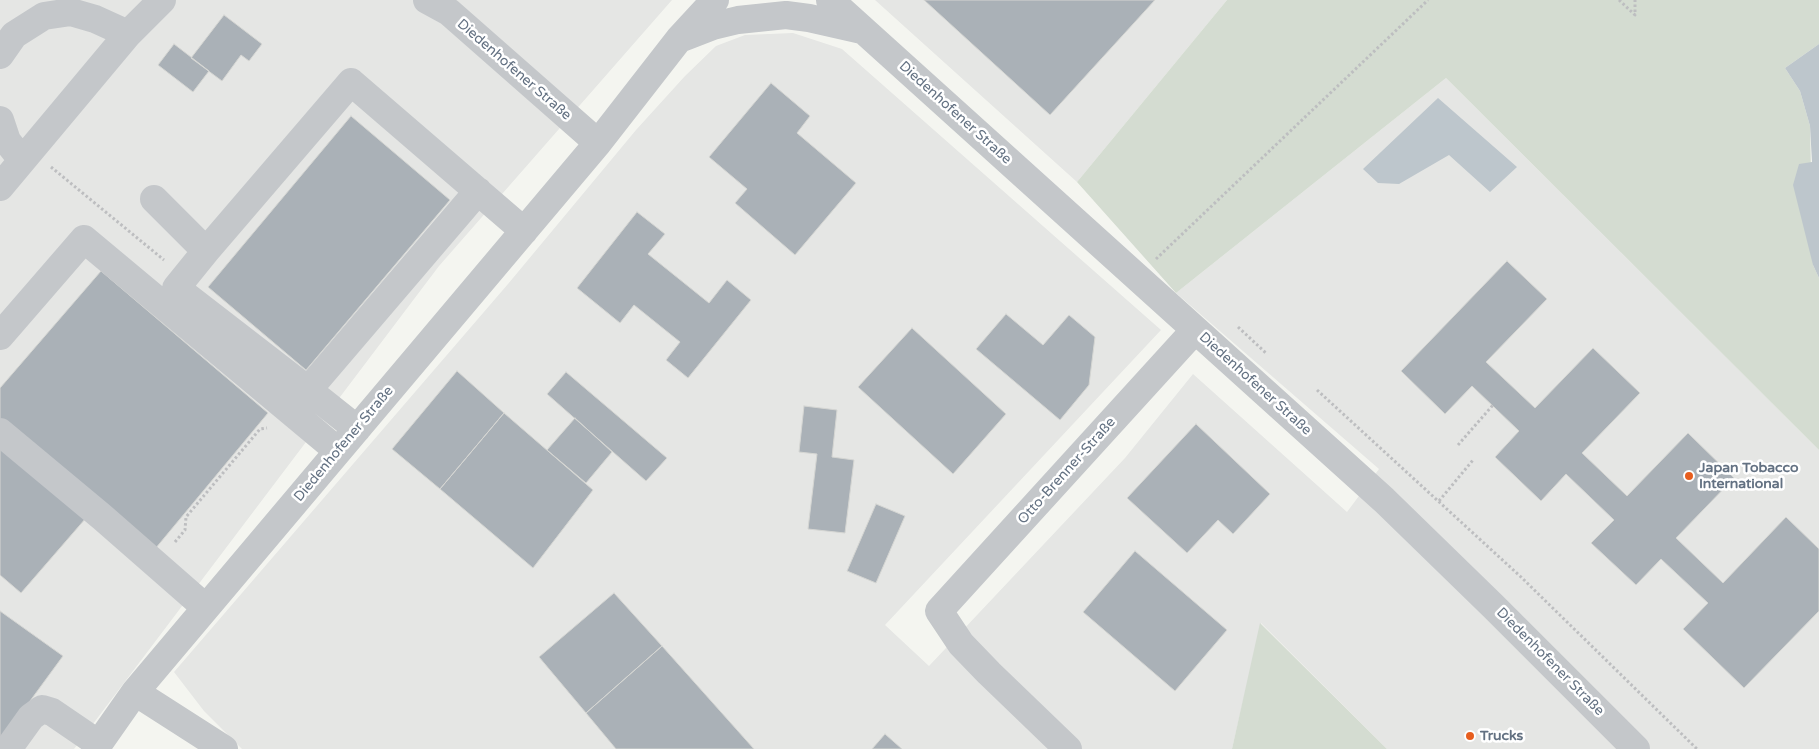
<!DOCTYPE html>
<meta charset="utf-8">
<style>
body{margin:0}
canvas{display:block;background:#f4f5f0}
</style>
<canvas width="1819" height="749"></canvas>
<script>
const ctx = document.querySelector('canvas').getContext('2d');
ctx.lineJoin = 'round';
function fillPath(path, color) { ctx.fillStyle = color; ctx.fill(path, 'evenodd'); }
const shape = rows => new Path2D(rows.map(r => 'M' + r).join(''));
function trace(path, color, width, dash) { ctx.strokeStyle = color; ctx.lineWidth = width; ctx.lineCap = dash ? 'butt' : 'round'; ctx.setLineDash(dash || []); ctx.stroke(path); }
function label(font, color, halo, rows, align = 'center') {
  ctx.font = font + ' "Varela Round",sans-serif'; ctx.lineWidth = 5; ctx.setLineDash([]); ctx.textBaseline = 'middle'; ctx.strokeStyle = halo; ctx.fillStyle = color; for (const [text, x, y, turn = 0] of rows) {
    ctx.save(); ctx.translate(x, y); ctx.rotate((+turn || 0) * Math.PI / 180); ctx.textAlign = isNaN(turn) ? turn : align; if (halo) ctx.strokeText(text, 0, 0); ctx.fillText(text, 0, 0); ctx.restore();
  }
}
fillPath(shape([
 [0,0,672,0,439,266,74,749,0,749],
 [875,0,1227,0,1077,182],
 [793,33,842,49,1161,330,885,625,929,666,1125,458,1193,374,1347,512,1379,469,1176,293,1446,78,1819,450,1819,749,1387,749,1261,623,1232,749,242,749,204,711,174,672,508,284,636,130,685,76,716,46,745,35]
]), '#e5e6e4');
fillPath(shape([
 [1227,0,1819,0,1819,44,1785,68,1800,91,1810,126,1813,265,1819,278,1819,450,1446,78,1176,293,1077,182],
 [1260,623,1387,749,1232,749]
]), '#d4dcd1');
fillPath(shape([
 [1819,44,1819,278,1813,265,1793,185,1799,164,1812,162,1810,126,1800,91,1785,68],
 [1438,98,1517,167,1490,192,1449,155,1399,184,1378,183,1363,169]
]), '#bdc6cc');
const building = shape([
 [924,0,1155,0,1050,115,924,0],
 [224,15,262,44,249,61,241,55,222,81,191,58,224,15],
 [174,44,209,71,193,92,158,65,174,44],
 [771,83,810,116,797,133,856,183,795,255,735,203,747,189,709,157,771,83],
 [351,116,450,200,306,370,208,287,351,116],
 [637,212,665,234,648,254,709,303,727,280,751,300,688,378,666,360,680,342,634,305,620,323,577,288,637,212],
 [1507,261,1547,299,1486,362,1535,408,1593,348,1640,393,1582,453,1627,496,1688,433,1734,478,1676,538,1723,583,1786,517,1819,549,1819,611,1744,688,1683,629,1708,603,1661,559,1636,585,1591,543,1614,520,1566,474,1541,501,1495,457,1519,431,1472,386,1445,414,1401,371,1507,261],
 [101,271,268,413,155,549,99,503,21,593,0,575,0,388,101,271],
 [1006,314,1043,345,1069,315,1095,337,1089,385,1060,420,976,349,1006,314],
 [912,328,1006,414,953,474,858,387,912,328],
 [457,371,504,413,440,489,392,449,457,371],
 [566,372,667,458,646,481,547,394,566,372],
 [804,406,837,410,832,457,854,460,845,533,808,529,817,454,799,452,804,406],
 [504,413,593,490,533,568,440,489,504,413],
 [575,418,612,452,586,483,547,450,575,418],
 [1196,424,1270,494,1233,534,1218,520,1187,553,1127,498,1196,424],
 [876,504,905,516,876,583,847,571,876,504],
 [1135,551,1227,630,1175,691,1083,612,1135,551],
 [614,593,662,646,586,713,539,657,614,593],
 [0,611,63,656,0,742,0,611],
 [662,646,754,749,616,749,586,713,662,646],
 [885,734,902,749,872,749,885,734]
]);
fillPath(building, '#aab1b7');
trace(building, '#d5d6d3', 1);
trace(shape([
 [1619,0,1635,15,1635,0],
 [51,167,164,260],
 [1156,259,1428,0],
 [1238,327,1267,354],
 [1317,390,1521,577,1697,749],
 [1458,445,1493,405],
 [1439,501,1473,460],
 [175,542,185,530,186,517,260,429,267,428]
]), '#bdbec0', 3, [2.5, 2.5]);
trace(shape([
 [427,0,449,12,598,143],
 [830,0,1384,500,1494,607,1636,749],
 [682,38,713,26,738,20,786,15,809,18,862,30],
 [0,55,14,35,44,16,71,12,95,19,128,34],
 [0,120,7,141,22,160],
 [0,187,128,34,162,0],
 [154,199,206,251,351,82,524,231],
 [206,251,176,288,308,390,478,191],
 [0,336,84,239,338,451],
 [308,390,357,429],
 [0,432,102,517,198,601],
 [135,692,224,749],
 [8,749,31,717,42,709,52,712,99,744],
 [95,749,135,692,598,143,679,39,715,0],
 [1068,749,989,673,961,644,939,611,1195,330]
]), '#c4c7ca', 28);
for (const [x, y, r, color] of [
 [1689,476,5,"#e75e1e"],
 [1470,736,5,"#e75e1e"]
]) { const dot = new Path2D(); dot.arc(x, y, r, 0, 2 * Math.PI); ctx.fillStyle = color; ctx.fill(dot); trace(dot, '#fff', 2); }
label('14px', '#637182', '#fff', [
 ["Diedenhofener Straße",514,70,41],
 ["Diedenhofener Straße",955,113,42],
 ["Diedenhofener Straße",1255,384,42],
 ["Diedenhofener Straße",344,444,-50],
 ["Otto-Brenner-Straße",1067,471,-48],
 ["Diedenhofener Straße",1550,662,45]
]);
label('bold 14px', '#637182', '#fff', [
 ["Japan Tobacco",1699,468],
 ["International",1699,484],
 ["Trucks",1480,736]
], 'left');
</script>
